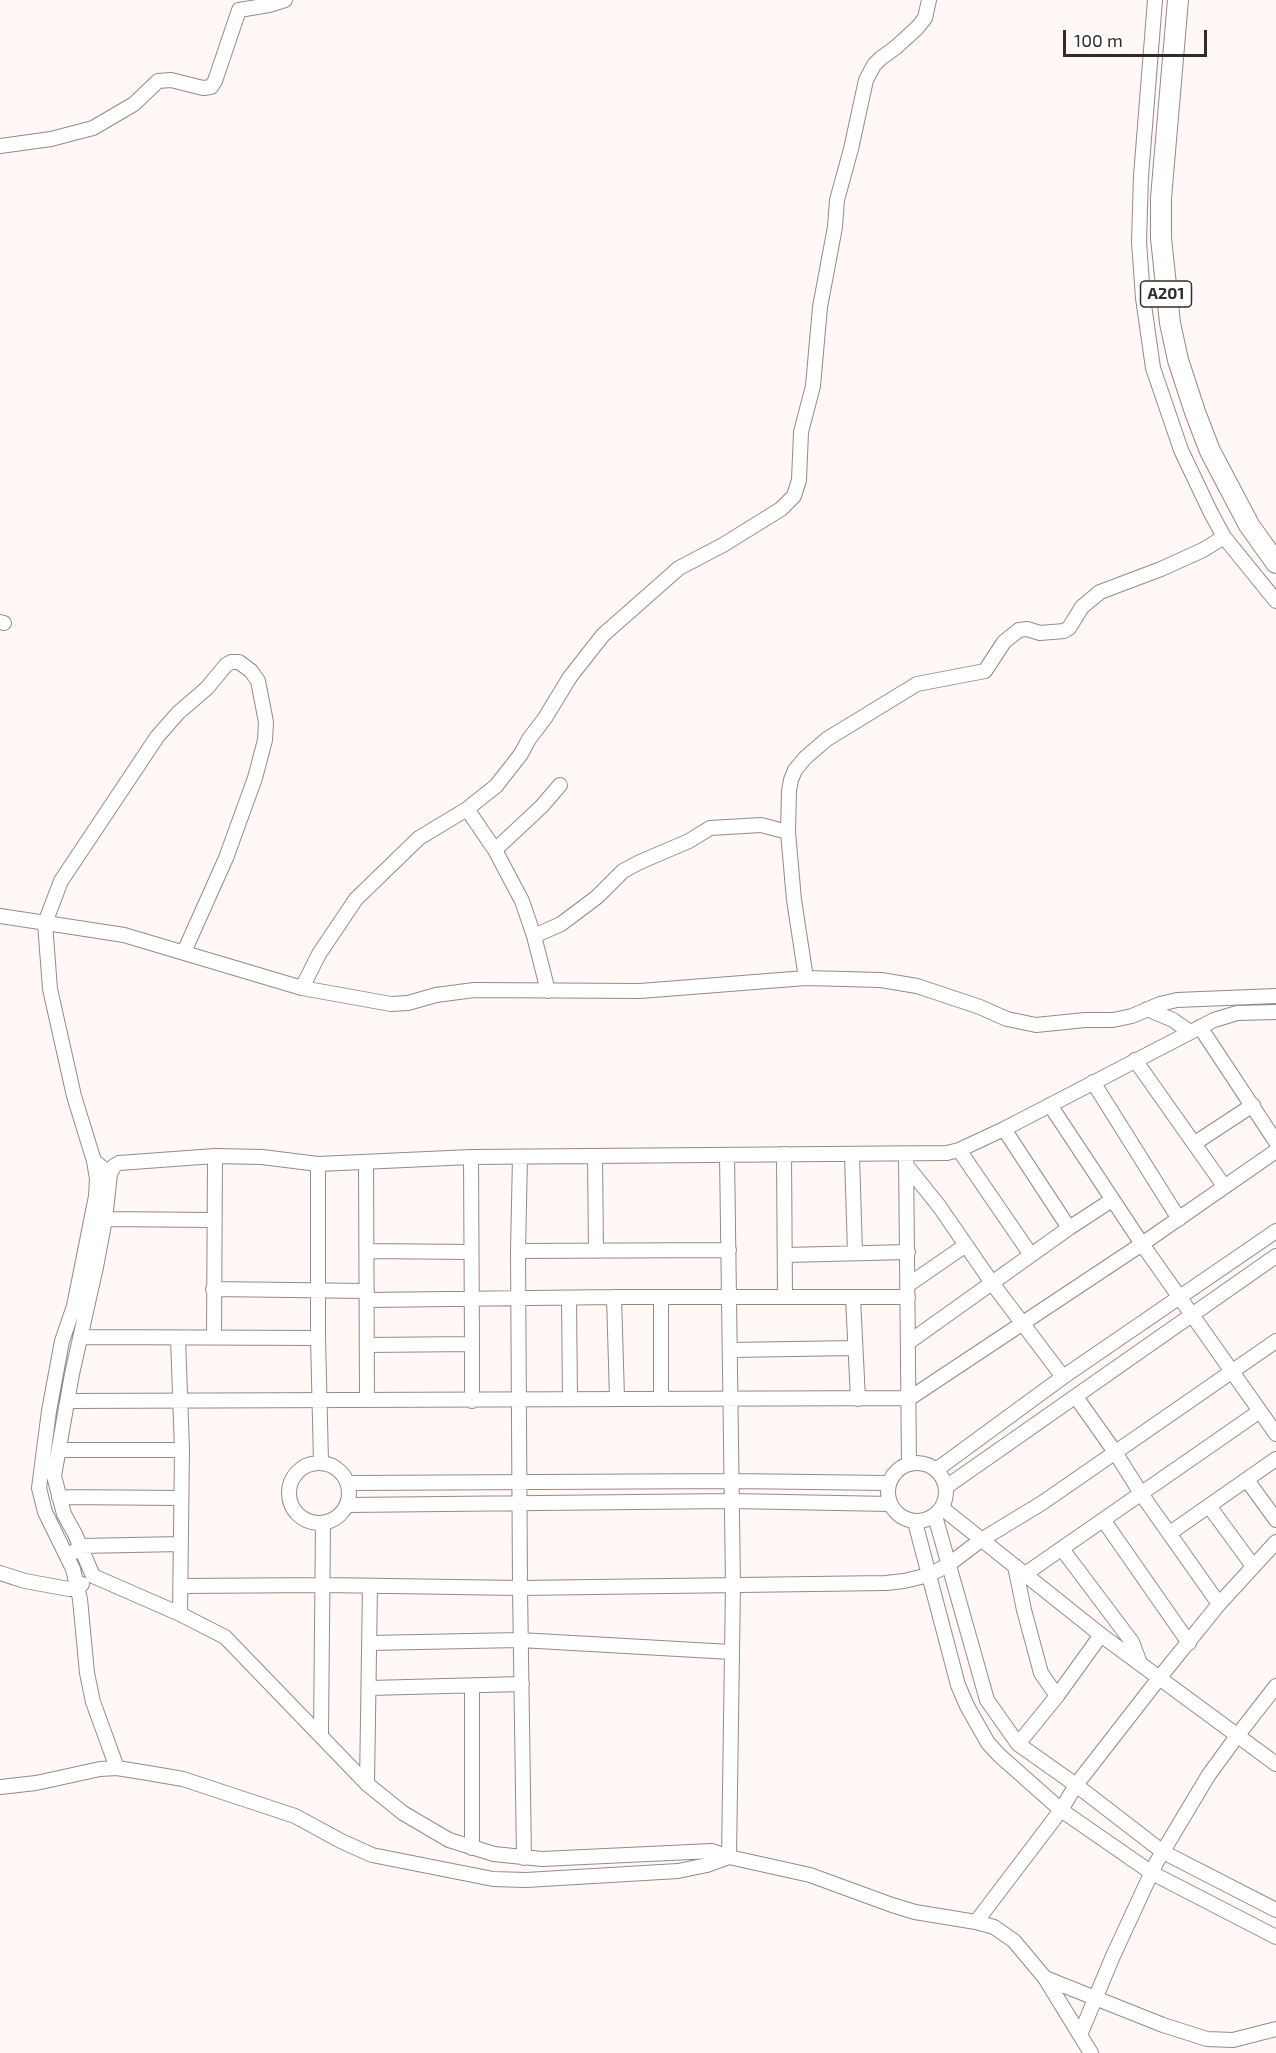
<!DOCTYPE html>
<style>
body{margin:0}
#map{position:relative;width:1276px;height:2053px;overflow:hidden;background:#fff8f6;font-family:"Exo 2",sans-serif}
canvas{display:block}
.scale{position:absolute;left:1063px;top:30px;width:144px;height:27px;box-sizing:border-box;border:3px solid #302c2a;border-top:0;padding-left:8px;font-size:18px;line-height:21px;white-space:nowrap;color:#302c2a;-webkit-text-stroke:4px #fff;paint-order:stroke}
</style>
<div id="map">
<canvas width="1276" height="2053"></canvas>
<div class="scale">100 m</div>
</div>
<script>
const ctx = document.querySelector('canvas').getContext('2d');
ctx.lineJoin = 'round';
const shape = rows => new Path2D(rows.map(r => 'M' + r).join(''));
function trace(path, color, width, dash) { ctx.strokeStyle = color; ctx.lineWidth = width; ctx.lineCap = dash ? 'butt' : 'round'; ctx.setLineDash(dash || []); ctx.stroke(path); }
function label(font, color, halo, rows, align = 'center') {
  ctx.font = font + ' "Exo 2",sans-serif'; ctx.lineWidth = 6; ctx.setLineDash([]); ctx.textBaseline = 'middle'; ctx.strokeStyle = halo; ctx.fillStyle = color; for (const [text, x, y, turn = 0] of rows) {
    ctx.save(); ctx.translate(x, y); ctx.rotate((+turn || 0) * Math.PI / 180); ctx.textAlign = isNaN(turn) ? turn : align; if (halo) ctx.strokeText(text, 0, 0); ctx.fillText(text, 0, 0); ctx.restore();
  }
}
const minor = shape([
 [1155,0,1141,176,1139,242,1143,298,1153,368,1181,450,1210,511,1224,537,1276,601],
 [0,146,51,139,93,128,134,104,158,81,171,80,203,88,211,87,215,81,239,10,269,5,285,0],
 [0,622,4,623],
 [467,809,495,850,522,901,534,936,548,991],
 [495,850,542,806,560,785],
 [0,916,124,935,302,988,391,1004,408,1003,436,995,474,990,640,991,806,978,881,980,917,986,980,1007,1007,1019,1036,1025,1085,1020,1113,1020,1132,1016,1160,1004,1177,1000,1276,996],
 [534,936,561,924,597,897,623,871,640,862,689,841,710,828,761,825,788,832],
 [184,952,226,858,255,778,265,740,266,722,258,681,251,671,239,662,231,662,226,665,207,688,178,713,157,737,61,881,45,923,50,989,74,1096,94,1161,110,1174,105,1219,96,1267,72,1374,54,1476,64,1514,75,1534,93,1576,180,1614,225,1637,367,1784,403,1813,449,1840,494,1854,542,1859,712,1851,729,1857,810,1875,892,1905,915,1912,976,1922,994,1927,1014,1941,1045,1978,1091,2053],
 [806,978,794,900,788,832,789,791,791,780,795,770,805,758,827,739,917,684,985,671,1004,642,1019,630,1027,629,1040,633,1064,631,1069,628,1082,607,1100,592,1161,569,1203,550,1224,537],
 [302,988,319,954,356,899,419,838,467,809,496,786,521,754,529,739,545,718,570,677,603,635,679,568,723,545,781,509,794,496,799,480,801,432,813,386,820,307,835,227,837,200,851,149,866,80,874,65,881,58,895,48,917,28,925,18,929,0],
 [1147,1009,1173,1020,1190,1032],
 [1200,1027,1276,1142],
 [1135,1060,1224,1186],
 [1093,1082,1179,1219],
 [1050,1105,1142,1244,1276,1434],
 [1004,1129,1069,1228],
 [1195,1143,1253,1105],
 [959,1150,1031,1255],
 [784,1154,785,1297],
 [852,1155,855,1253],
 [906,1155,909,1464],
 [595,1156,596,1250],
 [520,1157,518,1251,520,1588,524,1858],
 [94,1161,97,1179,96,1196,74,1306,62,1341,49,1411,39,1488,45,1512,73,1569,80,1599,87,1673,93,1702,117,1768],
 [366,1162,367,1400],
 [318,1164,318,1338,321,1462],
 [906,1165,939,1206,992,1283,1063,1377],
 [110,1174,114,1166,119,1163,215,1156,262,1157,318,1164,471,1157,947,1153,959,1150,1004,1129,1214,1020,1237,1013,1276,1012],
 [105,1219,214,1220],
 [367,1251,470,1252],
 [518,1251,729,1250],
 [786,1255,908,1252],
 [908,1285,966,1245],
 [213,1289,367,1291],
 [614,1297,617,1398],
 [569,1298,570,1399],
 [853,1298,858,1399],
 [367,1300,614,1297,908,1297],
 [81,1337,318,1338],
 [214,1337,215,1156],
 [178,1338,182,1450,180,1614],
 [909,1342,1069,1228,1112,1200],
 [472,1344,472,1401],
 [367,1345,472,1344,471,1157],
 [730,1350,855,1348],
 [1076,1397,1115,1452,1142,1495,1219,1604],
 [661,1398,661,1298],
 [67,1401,910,1398,1142,1244,1276,1151],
 [59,1450,182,1450],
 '289 1493a30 30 0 1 1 60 0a30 30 0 1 1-60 0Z',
 '888 1492a29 29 0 1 1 58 0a29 29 0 1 1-58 0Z',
 [936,1470,1063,1377,1276,1231],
 [1247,1480,1276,1520],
 [348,1483,732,1481,889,1483],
 [946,1487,1276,1256],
 [59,1497,181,1498],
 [347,1505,732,1501,890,1504],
 [1209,1506,1253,1566],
 [942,1508,1101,1635,1276,1764],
 [935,1516,987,1700,1018,1744,1076,1785,1163,1852,1276,1910],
 [1104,1521,1189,1643],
 [915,1522,958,1685,967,1706,988,1743,999,1755,1061,1810,1152,1873,1276,1937],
 [1170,1533,1276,1459],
 [1062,1549,1132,1642,1140,1663],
 [74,1552,80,1546,181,1544],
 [1015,1566,1024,1610,1041,1673,1057,1696],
 [0,1573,25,1581,69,1589,78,1589,82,1584],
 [1025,1574,1260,1411],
 [182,1586,324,1585,520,1588,886,1583,904,1581,929,1575,948,1565,981,1540,1042,1503,1276,1341],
 [369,1643,520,1640,731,1652],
 [370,1688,522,1684],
 [321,1734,323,1524],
 [1018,1744,1057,1696,1101,1635],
 [367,1784,370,1586],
 [0,1787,36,1783,100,1769,117,1768,148,1773,183,1779,295,1816,341,1841,372,1855,493,1879,526,1880,678,1871,707,1865,729,1857,733,1585,727,1155],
 [472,1848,472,1686],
 [976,1922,1061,1810,1076,1785,1160,1677,1219,1604,1276,1542],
 [1045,1978,1163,2025,1207,2039,1233,2040,1276,2029],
 [1080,2035,1113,1956,1156,1863,1208,1776,1237,1736,1276,1686]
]);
const highway = shape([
 [1178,0,1161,198,1161,238,1170,323,1178,360,1195,412,1210,451,1249,525,1276,563]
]);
trace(minor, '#948b87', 16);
trace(highway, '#948b87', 22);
trace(minor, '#fff', 14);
trace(highway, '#fff', 20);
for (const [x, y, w] of [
 [1166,294,51]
]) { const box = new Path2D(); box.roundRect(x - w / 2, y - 13, w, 26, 4.5); ctx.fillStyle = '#fff'; ctx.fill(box); trace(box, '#302c2a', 1.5); }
label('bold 16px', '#302c2a', null, [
 ["A201",1166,294]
]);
</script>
